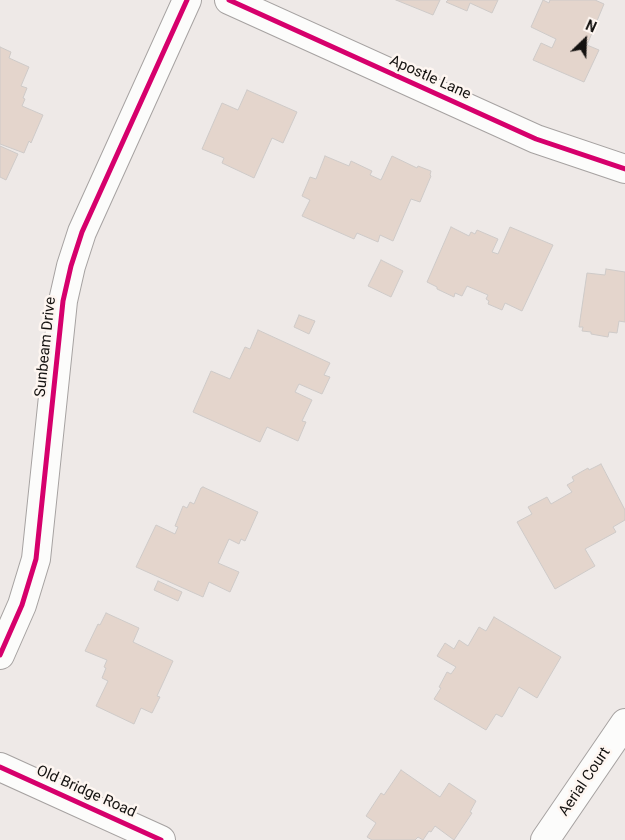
<!DOCTYPE html>
<style>
body{margin:0}
#map{position:relative;width:625px;height:840px;overflow:hidden;background:#eee9e7;font-family:Roboto,sans-serif}
canvas{display:block}
.north{position:absolute;left:560px;top:15px;width:50px;height:50px;-webkit-text-stroke:4px #fef6f1;paint-order:stroke;rotate:24deg;font-size:14px;font-weight:700;line-height:20px;text-align:center;color:#141210}
.north::after{content:'';display:block;margin:auto;width:18px;height:22px;background:#141210;clip-path:polygon(50% 0,100% 100%,50% 72%,0 100%)}
</style>
<div id="map">
<canvas width="625" height="840"></canvas>
<div class="north">N</div>
</div>
<script>
const ctx = document.querySelector('canvas').getContext('2d');
ctx.lineJoin = 'round';
function fillPath(path, color) { ctx.fillStyle = color; ctx.fill(path, 'evenodd'); }
const shape = rows => new Path2D(rows.map(r => 'M' + r).join(''));
function trace(path, color, width, dash) { ctx.strokeStyle = color; ctx.lineWidth = width; ctx.lineCap = dash ? 'butt' : 'round'; ctx.setLineDash(dash || []); ctx.stroke(path); }
function label(font, color, halo, rows, align = 'center') {
  ctx.font = font + ' Roboto,sans-serif'; ctx.lineWidth = 5; ctx.setLineDash([]); ctx.textBaseline = 'middle'; ctx.strokeStyle = halo; ctx.fillStyle = color; for (const [text, x, y, turn = 0] of rows) {
    ctx.save(); ctx.translate(x, y); ctx.rotate((+turn || 0) * Math.PI / 180); ctx.textAlign = isNaN(turn) ? turn : align; if (halo) ctx.strokeText(text, 0, 0); ctx.fillText(text, 0, 0); ctx.restore();
  }
}
const building = shape([
 [396,0,440,0,433,15,396,0],
 [448,0,498,0,492,13,470,3,467,11,446,2,448,0],
 [543,0,549,3,550,0,595,0,604,4,587,45,599,50,584,82,533,60,541,43,552,48,556,39,531,27,543,0],
 [0,47,11,52,9,58,29,67,21,86,27,88,23,98,25,99,22,106,43,115,31,143,29,141,24,153,0,144,0,47],
 [247,90,297,112,283,143,272,138,254,178,222,163,224,158,202,149,222,103,238,110,247,90],
 [0,146,18,154,6,180,0,177,0,146],
 [325,156,349,166,351,161,372,171,370,175,381,180,392,156,417,168,418,166,431,171,430,175,431,176,420,202,411,199,393,241,380,235,378,242,357,233,354,239,302,216,310,200,302,196,310,177,316,179,325,156],
 [451,227,469,236,471,232,475,234,477,230,498,239,492,252,498,254,510,227,553,245,522,311,505,303,502,310,488,304,489,301,486,299,488,295,467,286,462,296,455,293,454,297,437,289,437,287,427,282,451,227],
 [381,260,403,271,391,297,368,286,381,260],
 [606,269,625,272,625,322,619,321,617,333,609,332,608,337,591,334,591,332,582,331,583,327,579,327,587,273,605,275,606,269],
 [299,315,315,321,309,334,294,327,299,315],
 [258,330,330,363,324,375,330,377,322,394,299,384,295,392,312,400,302,421,306,422,298,441,267,427,260,442,193,412,211,371,230,379,245,347,250,349,258,330],
 [601,464,625,510,625,520,613,527,616,532,585,549,595,566,555,589,517,522,532,514,528,507,547,497,551,504,572,492,567,485,574,481,572,477,588,468,589,470,601,464],
 [203,487,258,512,245,541,241,539,239,544,229,539,218,563,239,572,230,592,209,582,203,597,136,567,156,525,175,534,178,527,175,526,183,506,187,508,190,502,194,504,201,488,203,487],
 [158,581,182,592,178,601,154,590,158,581],
 [106,613,139,628,133,642,173,661,157,696,160,697,152,713,141,708,134,724,96,706,108,681,102,678,106,668,104,667,107,660,85,651,98,624,100,625,106,613],
 [494,617,561,657,537,698,519,687,504,714,502,717,496,714,486,730,434,699,441,688,439,687,447,672,451,674,456,667,437,656,445,643,454,649,459,640,468,646,479,627,486,631,494,617],
 [401,770,440,797,449,783,476,801,470,812,472,813,454,840,435,826,431,832,429,831,423,840,418,837,415,840,372,840,367,837,376,823,366,816,381,793,384,795,401,770]
]);
fillPath(building, '#e4d5cc');
trace(building, '#cecac8', 1);
const minor = shape([
 [229,0,536,139,625,169],
 [0,655,22,605,36,559,63,301,71,266,82,232,187,0],
 [0,767,161,840],
 [545,840,625,723]
]);
trace(minor, '#a6a2a1', 30);
trace(minor, '#fcfcfb', 28);
trace(shape([
 [229,0,536,139,625,169],
 [0,655,22,605,36,559,63,301,71,266,82,232,187,0],
 [0,767,161,840]
]), '#d6006c', 5);
label('15px', '#141210', '#fef6f1', [
 ["Apostle Lane",430,78,24],
 ["Sunbeam Drive",46,347,-84],
 ["Aerial Court",585,782,-56],
 ["Old Bridge Road",86,792,24]
]);
</script>
